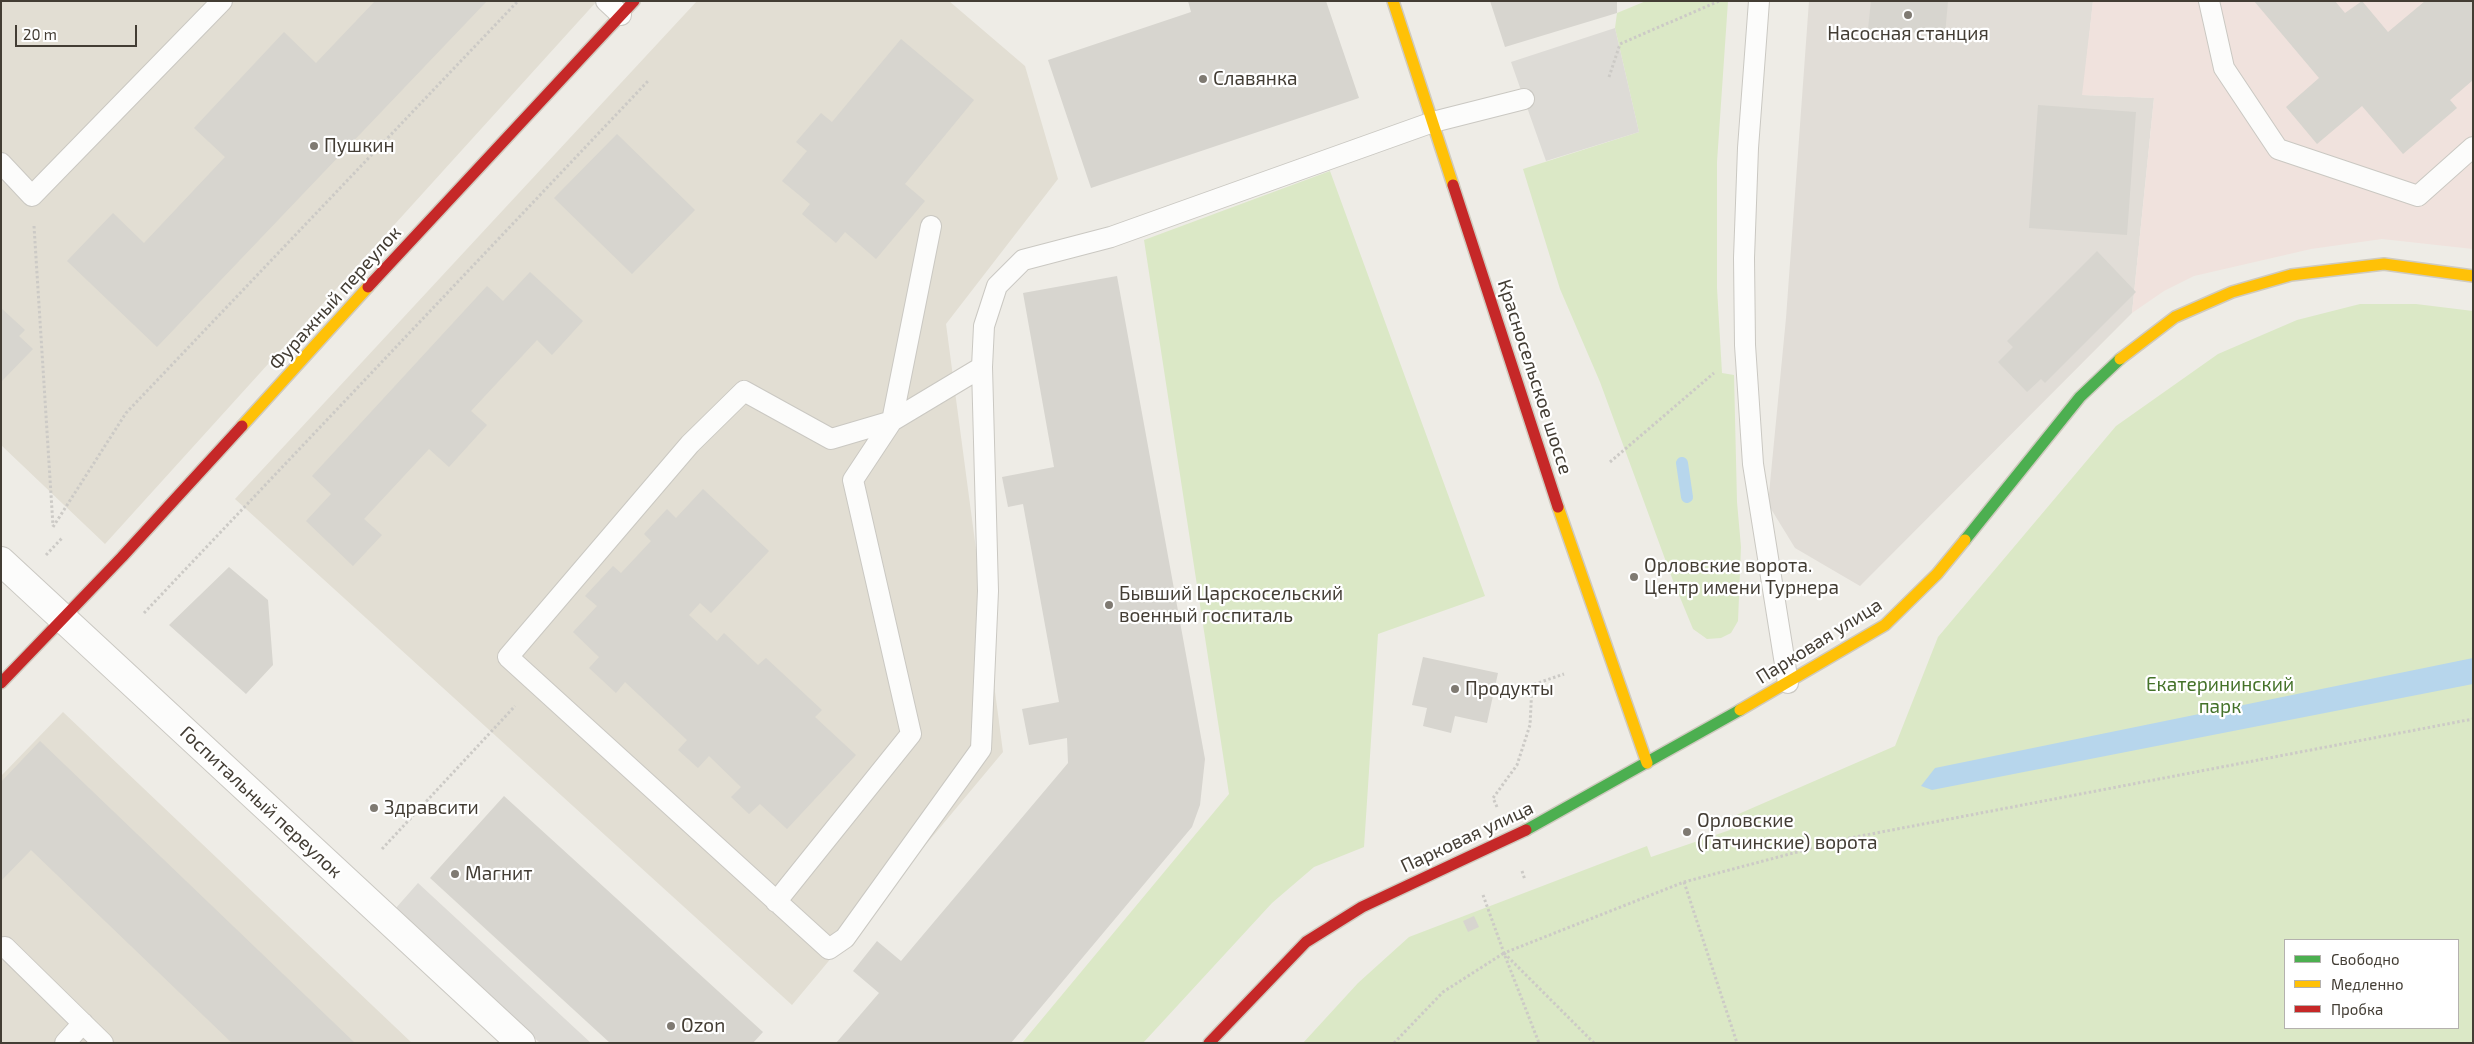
<!DOCTYPE html>
<meta charset="utf-8">
<style>
body{margin:0}
#map{position:relative;width:2474px;height:1044px;overflow:hidden;background:#eeece6;font-family:"Exo 2",sans-serif}
canvas{display:block}
.frame{position:absolute;inset:0;border:2px solid #433d34;pointer-events:none}
.legend{position:absolute;left:2284px;top:939px;width:175px;height:90px;box-sizing:border-box;background:#fff;border:1px solid #b4b1ae;margin:0;padding:6px 9px;list-style:none;font-size:15px;color:#433d34}
.legend li{display:flex;align-items:center;gap:10px;height:25px}
.legend b{width:25px;border:1px solid #b4b1ae}
.scale{position:absolute;left:15px;top:25px;width:122px;height:22px;box-sizing:border-box;border:2px solid #433d34;border-top:0;padding-left:6px;font-size:15px;line-height:18px;white-space:nowrap;color:#433d34;-webkit-text-stroke:4px #fff;paint-order:stroke}
</style>
<div id="map">
<canvas width="2474" height="1044"></canvas>
<div class="frame"></div>
<ul class="legend">
<li><b style="height:6px;background:#4caf50"></b>Свободно</li>
<li><b style="height:6px;background:#ffc107"></b>Медленно</li>
<li><b style="height:6px;background:#c62828"></b>Пробка</li>
</ul>
<div class="scale">20 m</div>
</div>
<script>
const ctx = document.querySelector('canvas').getContext('2d');
ctx.lineJoin = 'round';
function fillPath(path, color) { ctx.fillStyle = color; ctx.fill(path, 'evenodd'); }
const shape = rows => new Path2D(rows.map(r => 'M' + r).join(''));
function trace(path, color, width, dash) { ctx.strokeStyle = color; ctx.lineWidth = width; ctx.lineCap = dash ? 'butt' : 'round'; ctx.setLineDash(dash || []); ctx.stroke(path); }
function label(font, color, halo, rows, align = 'center') {
  ctx.font = font + ' "Exo 2",sans-serif'; ctx.lineWidth = 4.5; ctx.setLineDash([]); ctx.textBaseline = 'middle'; ctx.strokeStyle = halo; ctx.fillStyle = color; for (const [text, x, y, turn = 0] of rows) {
    ctx.save(); ctx.translate(x, y); ctx.rotate((+turn || 0) * Math.PI / 180); ctx.textAlign = isNaN(turn) ? turn : align; if (halo) ctx.strokeText(text, 0, 0); ctx.fillText(text, 0, 0); ctx.restore();
  }
}
fillPath(shape([
 [1,1,597,1,105,544,1,445],
 [697,1,949,1,1025,66,1058,179,946,324,1003,752,792,1005,235,499],
 [63,712,412,1043,1,1043,1,776]
]), '#e2ded3');
fillPath(shape([
 [1809,1,2093,1,2083,95,2154,98,2132,313,1860,586,1795,548,1768,504,1786,318]
]), '#e1ddd7');
fillPath(shape([
 [2093,1,2473,1,2473,249,2382,239,2311,249,2194,276,2164,291,2132,313,2154,98,2082,95]
]), '#f0e2dd');
fillPath(shape([
 [1646,1,1728,1,1717,162,1717,288,1722,373,1734,375,1737,502,1741,547,1738,621,1731,633,1721,638,1707,639,1693,629,1672,578,1600,382,1560,289,1523,169,1639,132,1615,28,1617,13],
 [1330,171,1485,596,1378,634,1364,847,1314,867,1272,903,1143,1043,1022,1043,1229,794,1144,240],
 [2360,304,2416,304,2473,311,2473,1043,1303,1043,1358,983,1409,937,1647,846,1651,857,1730,830,1727,819,1895,746,1938,637,2116,426,2218,354,2297,320],
 [2285,940,2458,940,2458,1028,2285,1028]
]), '#dbe8c6');
fillPath(shape([
 [1615,28,1639,132,1546,161,1511,62],
 [418,883,591,1043,540,1043,395,909]
]), '#dddbd6');
fillPath(shape([
 [2473,658,2473,684,1932,790,1921,786,1935,768]
]), '#b7d6ec');
trace(shape([
 [1682,463,1687,497]
]), '#b7d6ec', 12);
fillPath(shape([
 [375,1,487,1,157,347,67,261,113,213,144,243,225,157,194,128,284,32,316,63],
 [1188,1,1326,1,1359,98,1091,188,1048,60,1191,12],
 [1490,1,1617,1,1617,13,1505,47],
 [1871,1,1948,1,1945,35,1868,29],
 [2254,1,2335,1,2345,13,2362,1,2388,32,2425,1,2473,1,2473,80,2450,100,2457,108,2403,154,2362,106,2317,144,2286,107,2319,78],
 [901,39,974,100,905,184,925,201,876,259,845,232,836,243,802,214,810,204,782,181,807,151,796,142,821,113,832,122],
 [2038,105,2136,112,2127,235,2029,228],
 [617,134,695,210,632,274,554,198],
 [2097,251,2136,292,2045,383,2041,379,2027,392,1998,362,2013,347,2007,341],
 [530,272,583,321,552,355,537,340,471,411,487,425,449,467,429,449,364,519,382,535,353,566,306,521,331,494,312,476,487,286,503,301],
 [1117,276,1205,759,1200,805,1192,827,1011,1043,836,1043,879,993,853,971,877,941,901,961,1068,763,1067,738,1029,745,1022,709,1059,702,1023,504,1008,507,1002,477,1054,467,1023,293],
 [1,308,25,330,19,336,33,349,1,382],
 [703,489,769,551,711,613,700,603,689,615,717,641,724,633,758,665,766,658,822,710,815,717,856,755,787,829,760,804,749,814,731,797,741,787,709,756,698,768,678,750,687,740,625,682,616,693,589,668,599,657,573,632,597,606,585,596,613,566,621,573,651,541,644,534,667,509,676,518],
 [229,567,268,600,273,665,246,694,169,625],
 [1423,657,1498,673,1487,723,1455,716,1451,733,1423,726,1427,708,1412,705],
 [40,741,355,1043,232,1043,31,850,1,881,1,782],
 [504,796,763,1032,753,1043,610,1043,430,878],
 [1474,916,1479,927,1468,932,1463,921]
]), '#d7d5cf');
const lane = shape([
 [606,1,621,15],
 [1759,1,1748,148,1744,258,1745,345,1753,464,1788,683],
 [2209,1,2224,68,2278,149,2418,196,2473,147],
 [1,163,32,196,222,1],
 [931,226,892,421,982,367,984,326,997,286,1023,260,1111,237,1433,122,1524,99],
 [892,421,831,439,744,391,690,444,508,657,829,949,845,938,981,749,988,591,982,367],
 [776,902,911,734,853,480,892,421],
 [5,947,103,1043],
 [65,1043,83,1023]
]);
const street = shape([
 [1,561,521,1043]
]);
const fast = shape([
 [1965,540,2080,397,2120,359],
 [1526,830,1740,710]
]);
const slow = shape([
 [1393,1,1453,185],
 [2120,359,2175,317,2232,292,2291,275,2384,264,2473,276],
 [242,426,368,287],
 [1558,507,1647,763],
 [1740,710,1885,625,1937,574,1965,540]
]);
const jam = shape([
 [1453,185,1558,507],
 [368,287,634,1],
 [1,683,122,557,242,426],
 [1209,1043,1306,942,1362,907,1526,830]
]);
trace(lane, '#cac8c2', 22);
trace(street, '#cac8c2', 30);
trace(fast, '#cfcabf', 14);
trace(slow, '#cfcabf', 14);
trace(jam, '#cfcabf', 14);
trace(shape([
 [1609,77,1620,44,1719,1],
 [34,226,53,526],
 [1610,462,1714,373],
 [53,527,126,413,518,1],
 [46,555,63,537],
 [144,613,649,80],
 [1497,807,1493,798,1517,765,1530,725,1532,685,1564,674],
 [382,849,515,706],
 [1522,871,1525,880],
 [1684,882,1737,1043],
 [1483,895,1504,953,1684,882,1850,838,2473,719],
 [1504,953,1594,1043],
 [1505,956,1539,1043],
 [1394,1043,1443,992,1504,953]
]), '#cccac6', 3, [2.5, 2.5]);
trace(lane, '#fcfcfb', 20);
trace(street, '#fcfcfb', 28);
trace(fast, '#4caf50', 11);
trace(slow, '#ffc107', 11);
trace(jam, '#c62828', 11);
for (const [x, y, r, color] of [
 [1908,15,5,"#7f7a72"],
 [1203,79,5,"#7f7a72"],
 [314,146,5,"#7f7a72"],
 [1634,577,5,"#7f7a72"],
 [1109,605,5,"#7f7a72"],
 [1455,689,5,"#7f7a72"],
 [374,808,5,"#7f7a72"],
 [1687,832,5,"#7f7a72"],
 [455,874,5,"#7f7a72"],
 [671,1026,5,"#7f7a72"]
]) { const dot = new Path2D(); dot.arc(x, y, r, 0, 2 * Math.PI); ctx.fillStyle = color; ctx.fill(dot); trace(dot, '#fff', 2); }
label('19px', '#433d34', '#fff', [
 ["Насосная станция",1908,34,"center"],
 ["Славянка",1213,79],
 ["Пушкин",324,146],
 ["Орловские ворота.",1644,566],
 ["Центр имени Турнера",1644,588],
 ["Бывший Царскосельский",1119,594],
 ["военный госпиталь",1119,616],
 ["Продукты",1465,689],
 ["Здравсити",384,808],
 ["Орловские",1697,821],
 ["(Гатчинские) ворота",1697,843],
 ["Магнит",465,874],
 ["Ozon",681,1026]
], 'left');
label('19px', '#433d34', '#fff', [
 ["Фуражный переулок",335,298,-48],
 ["Красносельское шоссе",1535,377,72],
 ["Парковая улица",1819,641,-32],
 ["Госпитальный переулок",261,802,43],
 ["Парковая улица",1467,837,-25]
]);
label('19px', '#447229', '#fff', [
 ["Екатерининский",2220,685],
 ["парк",2220,707]
]);
</script>
